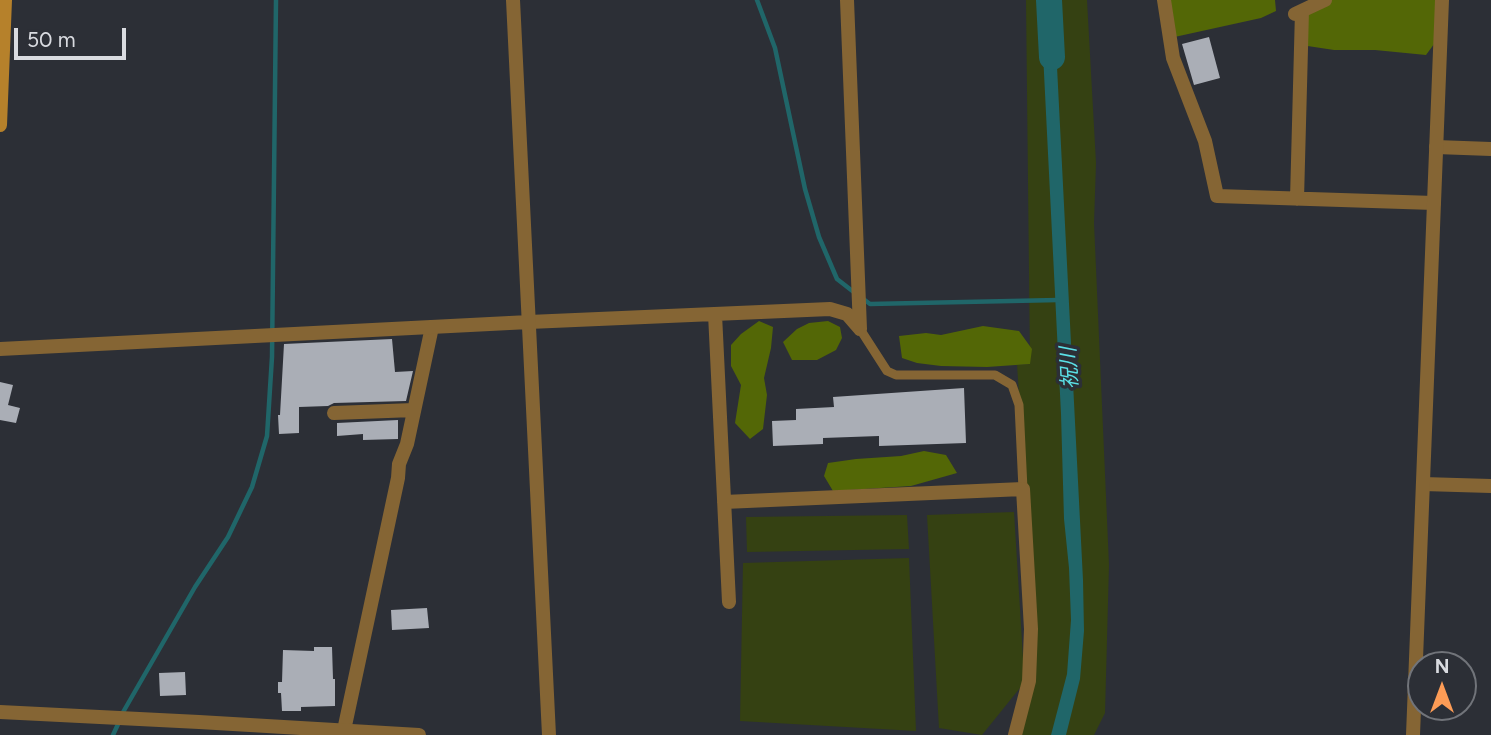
<!DOCTYPE html>
<meta charset="utf-8">
<style>
body{margin:0}
#map{position:relative;width:1491px;height:735px;overflow:hidden;background:#2c2f36;font-family:Figtree,sans-serif}
canvas{display:block}
.north{position:absolute;left:1407px;top:651px;width:70px;height:70px;box-sizing:border-box;background:#2c2f36;border:2px solid #71747a;border-radius:50%;rotate:0deg;font-size:19px;font-weight:700;line-height:28px;text-align:center;color:#d9dbe0}
.north::after{content:'';display:block;margin:auto;width:24px;height:32px;background:#fd9c56;clip-path:polygon(50% 0,100% 100%,50% 72%,0 100%)}
.scale{position:absolute;left:14px;top:28px;width:112px;height:32px;box-sizing:border-box;border:4px solid #d9dbe0;border-top:0;padding-left:9px;font-size:21px;line-height:24px;white-space:nowrap;color:#d9dbe0;-webkit-text-stroke:5px #2c2f36;paint-order:stroke}
</style>
<div id="map">
<canvas width="1491" height="735"></canvas>
<div class="north">N</div>
<div class="scale">50 m</div>
</div>
<script>
const ctx = document.querySelector('canvas').getContext('2d');
ctx.lineJoin = 'round';
function fillPath(path, color) { ctx.fillStyle = color; ctx.fill(path, 'evenodd'); }
const shape = rows => new Path2D(rows.map(r => 'M' + r).join(''));
function trace(path, color, width, dash) { ctx.strokeStyle = color; ctx.lineWidth = width; ctx.lineCap = dash ? 'butt' : 'round'; ctx.setLineDash(dash || []); ctx.stroke(path); }
function label(font, color, halo, rows, align = 'center') {
  ctx.font = font + ' Figtree,"Noto Sans JP",sans-serif'; ctx.lineWidth = 7; ctx.setLineDash([]); ctx.textBaseline = 'middle'; ctx.strokeStyle = halo; ctx.fillStyle = color; for (const [text, x, y, turn = 0] of rows) {
    ctx.save(); ctx.translate(x, y); ctx.rotate((+turn || 0) * Math.PI / 180); ctx.textAlign = isNaN(turn) ? turn : align; if (halo) ctx.strokeText(text, 0, 0); ctx.fillText(text, 0, 0); ctx.restore();
  }
}
fillPath(shape([
 [1026,0,1087,0,1096,163,1094,223,1109,565,1105,713,1094,735,1011,735,1024,683,982,735,939,728,927,515,1014,512,1024,674,1032,580,1017,365,1030,364],
 [907,515,909,549,747,552,746,517],
 [909,558,916,731,740,721,743,563]
]), '#354112');
fillPath(shape([
 [1164,0,1275,0,1276,11,1261,18,1170,38],
 [1327,0,1436,0,1440,36,1426,55,1375,50,1334,50,1301,45,1302,11],
 [759,321,773,327,771,348,764,378,767,395,763,429,750,439,735,423,741,385,731,366,731,345,741,334],
 [828,321,840,327,842,338,836,350,817,360,792,360,783,342,797,329,809,323],
 [983,326,1019,331,1032,349,1030,364,987,367,941,366,917,363,902,358,899,336,926,333,941,335],
 [924,451,946,455,957,473,911,486,833,491,824,476,828,463,856,459,901,456]
]), '#536706');
fillPath(shape([
 [1041,13,1055,27,1083,580,1084,631,1080,679,1066,735,1051,735,1067,674,1071,620,1069,568,1064,519,1061,414]
]), '#206669');
trace(shape([
 [757,0,775,48,805,189,819,237,837,279,855,293],
 [862,298,870,304,1058,300],
 [122,714,195,587,228,537,252,487,267,436,272,357,276,0],
 [113,735,119,722]
]), '#206669', 4.5);
trace(shape([
 [1049,0,1052,57]
]), '#206669', 26);
fillPath(shape([
 [1209,37,1220,78,1194,85,1182,44],
 [392,339,395,372,413,371,406,401,334,403,328,406,299,407,299,433,279,434,278,415,280,415,284,344],
 [0,382,13,385,8,405,20,408,16,423,0,420],
 [964,388,966,443,879,446,879,436,823,438,823,444,773,446,772,421,796,420,796,409,834,407,833,397],
 [398,420,398,439,363,440,363,434,337,436,337,423],
 [427,608,429,628,392,630,391,610],
 [314,647,332,647,333,679,335,679,335,706,301,707,301,711,282,711,281,693,278,693,278,682,282,682,283,650,314,651],
 [185,672,186,695,160,696,159,673]
]), '#aaaeb6');
trace(shape([
 [860,329,887,371,896,375,995,375,1012,385,1019,405,1023,489]
]), '#856534', 9);
trace(shape([
 [847,0,860,329],
 [1164,0,1173,58,1205,141,1217,196,1434,203],
 [1295,14,1325,0],
 [1436,147,1491,149],
 [1297,199,1302,11],
 [715,314,729,602],
 [529,322,830,309,847,314,860,329],
 [334,413,414,410],
 [1423,484,1491,486],
 [724,502,1023,489,1031,629,1029,681,1015,735],
 [343,735,398,478,399,464,407,444,432,327]
]), '#856534', 14);
trace(shape([
 [513,0,549,735],
 [0,349,529,322],
 [0,712,199,722,419,735],
 [1413,735,1442,0]
]), '#856534', 14);
trace(shape([
 [0,125,5,0]
]), '#b6812b', 14);
label('italic 21px', '#5be0e6', '#2c2f36', [
 ["祝川",1070,368,-93]
]);
</script>
